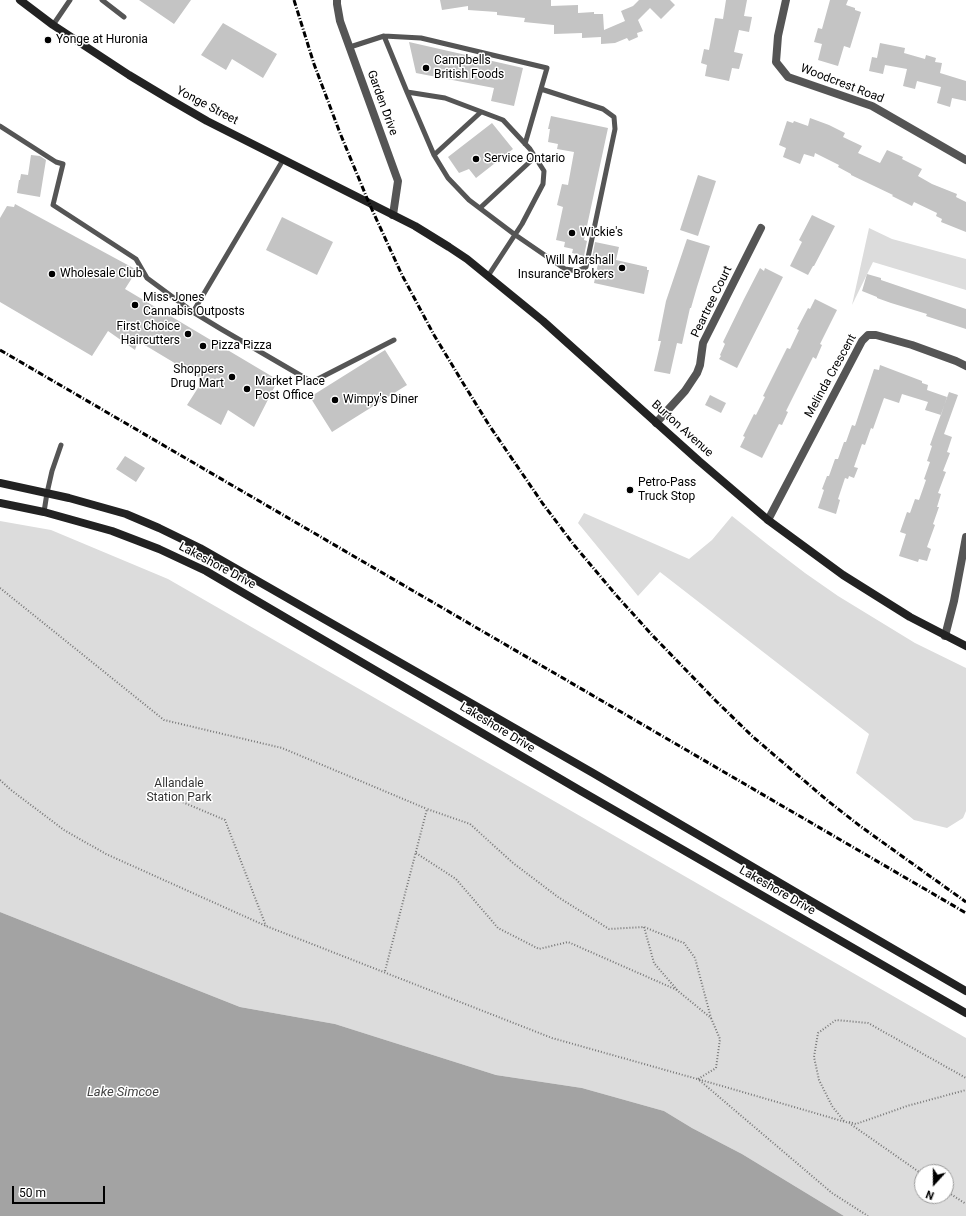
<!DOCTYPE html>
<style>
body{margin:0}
#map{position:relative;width:966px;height:1216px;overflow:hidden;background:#fff;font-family:Roboto,sans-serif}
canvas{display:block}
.north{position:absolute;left:914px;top:1164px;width:40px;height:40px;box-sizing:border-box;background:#fff;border:1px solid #999;border-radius:50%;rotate:201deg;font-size:11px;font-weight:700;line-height:16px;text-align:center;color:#000}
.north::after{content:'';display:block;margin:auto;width:14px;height:18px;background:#000;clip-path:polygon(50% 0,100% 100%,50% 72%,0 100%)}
.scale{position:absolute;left:12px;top:1186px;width:93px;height:18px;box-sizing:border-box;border:2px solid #000;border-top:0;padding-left:5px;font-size:12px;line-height:14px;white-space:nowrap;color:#000;-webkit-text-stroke:3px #fff;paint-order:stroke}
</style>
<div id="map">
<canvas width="966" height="1216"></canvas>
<div class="north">N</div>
<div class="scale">50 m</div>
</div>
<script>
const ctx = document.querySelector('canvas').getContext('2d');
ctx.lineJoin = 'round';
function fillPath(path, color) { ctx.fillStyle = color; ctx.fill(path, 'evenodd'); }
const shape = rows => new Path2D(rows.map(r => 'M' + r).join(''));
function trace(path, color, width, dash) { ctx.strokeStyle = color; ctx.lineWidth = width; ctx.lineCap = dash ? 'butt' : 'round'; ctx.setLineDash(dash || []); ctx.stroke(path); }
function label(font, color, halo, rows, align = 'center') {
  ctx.font = font + ' Roboto,sans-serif'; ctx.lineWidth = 3; ctx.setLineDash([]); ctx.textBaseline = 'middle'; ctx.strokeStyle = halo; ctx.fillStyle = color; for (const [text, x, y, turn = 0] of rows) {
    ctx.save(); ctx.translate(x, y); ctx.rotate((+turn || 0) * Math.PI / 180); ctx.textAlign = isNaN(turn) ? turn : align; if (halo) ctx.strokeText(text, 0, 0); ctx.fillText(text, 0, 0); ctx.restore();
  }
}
fillPath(shape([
 [869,228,892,239,966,259,966,290,873,262,852,305],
 [584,513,689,559,712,540,732,516,767,544,805,573,838,596,915,643,966,668,966,811,963,818,947,828,914,820,856,773,869,734,660,572,638,596,578,523],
 [0,521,51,530,168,579,966,1038,966,1216,844,1216,742,1154,692,1128,664,1111,582,1088,496,1075,335,1024,240,1007,0,912],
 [922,1172,946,1172,946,1196,922,1196]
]), '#dcdcdc');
fillPath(shape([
 [0,912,240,1007,335,1024,496,1075,582,1088,664,1111,692,1128,742,1154,844,1216,0,1216]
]), '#a3a3a3');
fillPath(shape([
 [139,0,191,0,174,24],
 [440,0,551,0,551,6,578,5,578,13,594,12,594,14,603,14,604,30,625,21,621,11,633,6,639,0,670,0,675,5,661,19,650,8,638,20,643,31,637,33,638,37,629,41,627,38,615,43,601,44,601,37,582,38,582,33,554,34,554,25,524,22,525,18,497,15,497,12,468,10,468,6,442,10],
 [726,0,747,0,744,16,752,17,749,32,739,30,734,52,743,54,739,69,732,68,729,81,705,76,707,65,701,63,704,49,709,50,715,18,723,19],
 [830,0,848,0,846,5,855,8,855,10,861,12,850,48,844,46,838,66,818,60,822,44,814,42,818,28,822,29],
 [223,23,277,54,263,78,232,59,226,70,201,55],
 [409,42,523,68,514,106,491,101,494,88,416,73],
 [880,43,905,48,904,53,925,59,926,55,936,58,935,62,942,63,940,73,966,81,966,101,952,98,950,107,937,103,941,87,917,81,915,89,903,86,907,69,885,65,883,74,869,71,872,57,877,58],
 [551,116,608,128,584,240,587,241,584,256,572,253,573,249,564,247,565,242,556,240,563,207,557,205,562,184,568,185,574,152,557,149,558,144,548,142,550,129,548,129],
 [810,118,829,125,845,133,843,137,862,146,858,153,880,163,887,150,903,157,902,159,922,169,918,176,932,184,957,194,956,197,966,202,966,232,941,222,942,219,936,216,937,213,914,202,912,206,892,196,893,195,851,175,851,174,838,167,839,165,815,153,814,157,804,154,800,164,783,157,786,148,779,145,787,121,793,123,794,121,808,126],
 [492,123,513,149,476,178,469,169,459,173,448,157],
 [31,155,40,156,46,160,40,197,17,193,19,180,20,180,21,174,28,175],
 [698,175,716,181,698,236,680,230],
 [15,204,137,270,125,289,278,380,254,427,228,410,221,425,187,405,203,380,138,341,135,350,108,331,92,356,0,302,0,218,7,206,14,207],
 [812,215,835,226,814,266,813,266,808,275,790,266,802,242,799,240],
 [282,217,333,242,317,275,266,250],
 [687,239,710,246,697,287,691,308,690,308,682,344,677,343,670,374,654,371,661,341,658,341,666,301],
 [595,242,619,247,616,260,647,267,647,270,649,270,644,294,594,283,599,259,592,258],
 [760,268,764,271,765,268,783,277,737,368,719,359,721,356,720,355,725,344,723,342,744,299],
 [867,274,881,278,881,280,966,309,966,329,926,316,927,314,891,303,877,298,877,297,862,291],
 [815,299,837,310,820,344,822,345,816,359,813,357,786,411,788,412,782,425,779,424,762,458,740,447,745,437,743,436,754,414,756,415,765,397,763,396,787,348,790,349,799,330,797,329,808,308,810,309],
 [385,350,407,385,332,432,310,397],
 [880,365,922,381,922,383,928,385,927,390,947,397,941,415,925,410,928,402,902,394,899,403,884,398,873,429,871,428,865,445,862,444,854,467,858,468,854,478,849,476,848,479,845,478,838,499,840,500,836,514,818,508,824,490,822,489,827,476,829,476,835,459,838,459,844,442,846,442,852,425,855,426,874,369,879,370],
 [949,392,958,395,944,434,952,437,947,452,950,453,943,471,946,472,938,493,941,494,937,507,939,507,933,524,935,525,927,547,931,549,927,561,919,559,918,562,899,556,906,534,900,532,907,512,910,513,915,499,919,500,926,480,924,479,930,462,927,461,932,446,930,445],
 [710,395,726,403,721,413,705,405],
 [125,456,145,468,136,482,116,469]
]), '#c4c4c4');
trace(shape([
 [0,588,164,720,282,748,427,809],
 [0,780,11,790,64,830,106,854,266,926,552,1038,722,1086,849,1123,922,1174],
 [180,801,225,820,266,926],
 [416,853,456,879,498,928,539,949,568,942,677,990],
 [644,927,654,963,678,991,711,1018,720,1039,716,1068,698,1079,832,1193,868,1216],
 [385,971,427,809,470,824,513,863,558,897,609,929,644,927,684,943,695,958,711,1018],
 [844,1121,832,1106,819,1080,814,1057,818,1033,836,1020,868,1023,966,1078],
 [849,1122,856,1124,907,1106,966,1090],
 [946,1191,966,1204]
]), '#777', 2, [1, 2]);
trace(shape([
 [102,0,124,17],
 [53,25,70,0],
 [384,36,421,38,547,68,525,144],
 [350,47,384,36,407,92,445,98,503,120,530,149,544,171,543,184,522,224,488,276],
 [407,92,434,155,448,178,469,200,514,234,565,269,578,271,586,267,615,129,614,117,603,109,541,89],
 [0,126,56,162,63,164,53,205,136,259,147,278,193,312,221,329,312,382,394,340],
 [434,155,481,112],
 [480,208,535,157],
 [193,312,283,160],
 [44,512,47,493,52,471,61,445]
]), '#555', 5);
trace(shape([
 [337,0,337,4,340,21,398,181,393,215],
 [786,0,778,36,776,62,788,77,872,106,966,160],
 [656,423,685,391,697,373,700,365,703,343,761,228],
 [768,520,862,341,868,335,876,335,912,345,956,361,966,366],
 [945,636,954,601,966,537]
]), '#555', 8);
trace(shape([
 [20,0,53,25,129,75,169,99,207,121,415,226,449,247,467,259,543,321,699,461,768,520,843,575,910,617,966,646],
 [0,483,69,498,126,514,159,528,200,548,593,773,809,900,966,991],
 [0,503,44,512,112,531,159,549,206,571,581,791,966,1013]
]), '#222', 8);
trace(shape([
 [294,0,314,64,340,133,369,203,402,275,434,335,463,383,489,425,543,504,574,545,616,595,653,636,716,701,752,736,828,801,860,826,966,902],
 [0,350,966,913]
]), '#000', 3, [6, 2, 1, 2]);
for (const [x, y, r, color] of [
 [48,40,4,"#000"],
 [426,68,4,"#000"],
 [476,159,4,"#000"],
 [572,233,4,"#000"],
 [622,268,4,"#000"],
 [52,274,4,"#000"],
 [135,305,4,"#000"],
 [188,334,4,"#000"],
 [203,346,4,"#000"],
 [232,377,4,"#000"],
 [247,389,4,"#000"],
 [335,400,4,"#000"],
 [630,490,4,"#000"]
]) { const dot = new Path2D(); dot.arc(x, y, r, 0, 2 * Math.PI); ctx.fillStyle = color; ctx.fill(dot); trace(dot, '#fff', 1.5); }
label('12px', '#000', '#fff', [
 ["Yonge at Huronia",56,40],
 ["Campbells",434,61],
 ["British Foods",434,75],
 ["Service Ontario",484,159],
 ["Wickie's",580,233],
 ["Will Marshall",614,261,"right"],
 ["Insurance Brokers",614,275,"right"],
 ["Wholesale Club",60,274],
 ["Miss Jones",143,298],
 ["Cannabis Outposts",143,312],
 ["First Choice",180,327,"right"],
 ["Haircutters",180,341,"right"],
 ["Pizza Pizza",211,346],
 ["Shoppers",224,370,"right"],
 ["Drug Mart",224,384,"right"],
 ["Market Place",255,382],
 ["Post Office",255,396],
 ["Wimpy's Diner",343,400],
 ["Petro-Pass",638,483],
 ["Truck Stop",638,497]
], 'left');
label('12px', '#000', '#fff', [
 ["Woodcrest Road",842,84,21],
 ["Garden Drive",382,103,70],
 ["Yonge Street",207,106,28],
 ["Peartree Court",712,302,-64],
 ["Melinda Crescent",831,376,-61],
 ["Burton Avenue",682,429,42],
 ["Lakeshore Drive",217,566,28],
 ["Lakeshore Drive",497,728,31],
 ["Lakeshore Drive",777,891,30]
]);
label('12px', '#333', '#fff', [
 ["Allandale",179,784],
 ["Station Park",179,798]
]);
label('italic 13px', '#444', '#fff', [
 ["Lake Simcoe",123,1093]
]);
</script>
